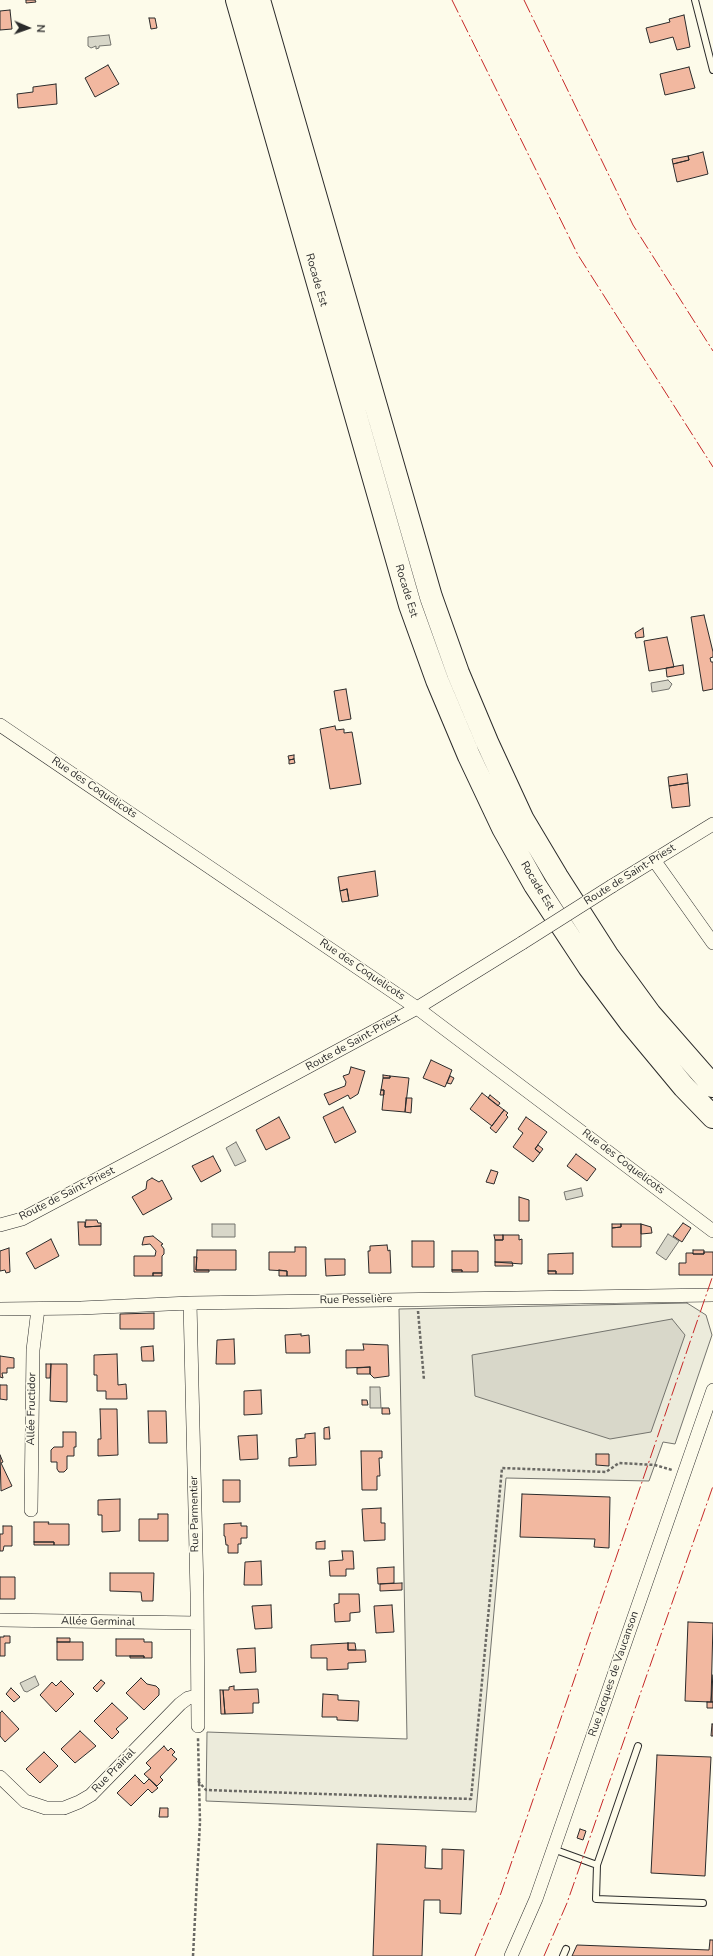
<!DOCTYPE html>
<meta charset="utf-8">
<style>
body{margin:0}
#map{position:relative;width:713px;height:1956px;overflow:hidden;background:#fdfbea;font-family:"Nunito Sans",sans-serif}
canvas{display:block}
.north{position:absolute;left:8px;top:8px;width:40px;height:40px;-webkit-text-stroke:3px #fdfbea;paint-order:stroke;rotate:92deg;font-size:11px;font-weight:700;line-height:16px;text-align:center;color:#2b2b2b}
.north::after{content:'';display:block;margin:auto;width:14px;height:18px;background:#2b2b2b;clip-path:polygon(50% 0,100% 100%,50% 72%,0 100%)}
</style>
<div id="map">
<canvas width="713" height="1956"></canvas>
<div class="north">N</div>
</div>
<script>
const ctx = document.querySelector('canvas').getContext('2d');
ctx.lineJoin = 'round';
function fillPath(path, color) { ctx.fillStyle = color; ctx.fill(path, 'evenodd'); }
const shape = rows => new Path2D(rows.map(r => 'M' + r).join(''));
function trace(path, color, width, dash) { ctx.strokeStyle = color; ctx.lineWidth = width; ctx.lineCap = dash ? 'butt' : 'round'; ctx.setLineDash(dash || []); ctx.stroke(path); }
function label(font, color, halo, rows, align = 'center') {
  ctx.font = font + ' "Nunito Sans",sans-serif'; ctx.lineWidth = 3; ctx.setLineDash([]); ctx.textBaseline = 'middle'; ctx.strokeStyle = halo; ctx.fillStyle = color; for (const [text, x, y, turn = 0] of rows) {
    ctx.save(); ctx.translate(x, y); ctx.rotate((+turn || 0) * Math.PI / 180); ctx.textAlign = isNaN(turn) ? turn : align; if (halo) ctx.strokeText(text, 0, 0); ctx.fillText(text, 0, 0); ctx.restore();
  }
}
const green = shape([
 [687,1303,706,1315,712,1335,675,1444,663,1442,649,1481,506,1478,476,1812,206,1801,207,1732,407,1739,399,1309,687,1303]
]);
fillPath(green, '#ecebdb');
trace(green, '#74746e', 1);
const water = shape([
 [109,35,111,45,99,46,99,48,96,49,96,46,91,48,88,46,88,37,109,35],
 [668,680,672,684,669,689,652,692,651,683,668,680],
 [236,1142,246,1161,235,1166,226,1148,236,1142],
 [581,1188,583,1196,566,1200,564,1192,581,1188],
 [212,1224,235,1224,235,1237,212,1237,212,1224],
 [668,1234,679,1241,666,1260,656,1253,668,1234],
 [672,1319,685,1335,651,1432,610,1439,475,1396,472,1355,672,1319],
 [370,1387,380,1387,381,1408,370,1408,370,1387],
 [35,1676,39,1685,27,1692,24,1691,20,1683,35,1676]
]);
fillPath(water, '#d8d7c9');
trace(water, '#74746e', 1);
const building = shape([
 [26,0,35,0,36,2,26,3,26,0],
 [10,10,12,29,0,30,0,11,10,10],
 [684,15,690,47,677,50,673,37,650,43,646,28,670,22,669,19,684,15],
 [149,18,155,18,157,28,151,29,149,18],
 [108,65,119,84,95,97,85,78,108,65],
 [689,67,695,88,665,95,660,74,689,67],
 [56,84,57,104,18,108,17,94,33,92,33,87,56,84],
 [703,152,708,174,677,182,673,164,689,160,688,156,703,152],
 [688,156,689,160,673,164,672,159,688,156],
 [704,615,713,652,713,657,710,658,711,662,713,662,713,689,703,691,691,617,704,615],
 [643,628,644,637,636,638,635,633,643,628],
 [667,637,674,667,649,671,644,641,667,637],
 [683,665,684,674,667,677,666,668,683,665],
 [346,689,351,719,339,721,334,691,346,689],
 [335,726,336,730,344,729,344,733,352,732,361,784,330,789,320,729,335,726],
 [294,755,294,759,289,760,288,756,294,755],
 [294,759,295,763,289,764,289,760,294,759],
 [687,774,688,783,669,786,668,777,687,774],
 [688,783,690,806,672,808,669,786,688,783],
 [375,871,378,896,349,901,347,889,340,891,338,877,375,871],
 [347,889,349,901,342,902,340,891,347,889],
 [431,1060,452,1070,445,1087,423,1078,431,1060],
 [351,1067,365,1071,358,1094,350,1099,348,1095,329,1105,324,1094,345,1086,346,1082,343,1076,349,1074,351,1067],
 [383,1075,390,1076,390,1078,383,1078,383,1075],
 [390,1076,409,1078,405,1112,382,1110,384,1090,381,1090,383,1078,390,1078,390,1076],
 [450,1076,454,1078,451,1084,447,1083,450,1076],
 [381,1090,384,1090,384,1095,380,1095,381,1090],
 [482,1093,504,1110,492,1126,470,1109,482,1093],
 [490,1095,500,1103,498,1106,488,1098,490,1095],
 [406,1098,412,1098,411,1113,405,1112,406,1098],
 [343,1107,356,1132,335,1143,323,1117,343,1107],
 [504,1110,508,1113,506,1115,508,1117,496,1133,490,1128,504,1110],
 [279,1117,290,1138,266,1150,256,1130,279,1117],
 [526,1117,547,1132,535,1149,540,1153,533,1162,513,1147,523,1133,518,1129,526,1117],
 [538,1145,543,1149,540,1153,535,1149,538,1145],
 [576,1154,596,1169,587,1181,567,1166,576,1154],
 [213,1156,221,1171,201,1182,192,1166,213,1156],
 [491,1170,498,1172,494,1184,486,1182,491,1170],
 [152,1178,159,1182,162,1180,172,1199,143,1215,132,1197,146,1189,147,1181,152,1178],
 [519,1197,529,1200,529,1221,519,1221,519,1197],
 [86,1220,97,1220,98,1223,101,1223,101,1226,85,1227,86,1220],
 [78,1222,85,1222,85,1227,101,1226,101,1245,79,1245,78,1222],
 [683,1223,691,1228,682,1242,673,1236,683,1223],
 [612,1224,621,1224,621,1227,612,1228,612,1224],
 [621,1224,641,1224,641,1247,612,1247,612,1228,621,1227,621,1224],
 [641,1224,651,1227,652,1233,641,1234,641,1224],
 [494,1235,503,1235,503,1240,495,1240,494,1235],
 [503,1235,519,1235,519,1240,522,1239,522,1264,495,1262,495,1240,503,1240,503,1235],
 [153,1236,163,1244,161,1245,164,1249,164,1254,162,1256,162,1273,153,1273,153,1276,134,1276,134,1256,155,1256,156,1251,150,1244,142,1245,144,1237,153,1236],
 [51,1239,59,1256,35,1269,26,1253,51,1239],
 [412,1241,434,1241,434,1267,412,1267,412,1241],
 [387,1245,388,1251,390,1250,391,1273,369,1273,368,1251,370,1251,370,1246,387,1245],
 [295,1247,306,1247,306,1276,287,1276,287,1271,269,1270,269,1252,295,1252,295,1247],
 [9,1248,10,1272,6,1273,5,1270,0,1271,0,1251,9,1248],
 [197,1250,236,1250,236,1270,196,1270,197,1250],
 [693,1250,704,1250,704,1254,693,1254,693,1250],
 [452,1251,478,1251,478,1272,462,1272,462,1270,452,1270,452,1251],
 [704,1252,713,1252,713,1275,679,1275,679,1263,686,1263,686,1253,693,1253,693,1254,704,1254,704,1252],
 [573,1253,573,1274,556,1274,556,1271,548,1271,548,1254,573,1253],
 [194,1257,197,1257,196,1270,209,1270,209,1272,194,1272,194,1257],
 [325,1259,345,1259,345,1275,326,1276,325,1259],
 [495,1262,512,1262,513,1266,495,1266,495,1262],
 [279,1270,287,1271,287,1276,279,1276,279,1270],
 [452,1270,462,1270,462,1272,452,1272,452,1270],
 [548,1271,556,1271,556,1274,548,1274,548,1271],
 [153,1273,162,1273,162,1276,153,1276,153,1273],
 [154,1313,154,1329,120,1329,120,1314,154,1313],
 [301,1334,301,1336,309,1335,310,1353,286,1353,285,1335,301,1334],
 [234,1339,235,1364,216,1364,217,1340,234,1339],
 [363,1344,388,1345,389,1376,374,1378,370,1374,370,1367,346,1368,346,1350,364,1350,363,1344],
 [153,1346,154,1361,142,1361,141,1347,153,1346],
 [117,1354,118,1385,126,1384,127,1399,106,1399,106,1391,97,1391,97,1375,94,1375,94,1355,117,1354],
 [0,1356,14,1358,14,1368,7,1368,7,1373,2,1373,3,1378,0,1377,0,1356],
 [46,1364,51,1364,50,1378,46,1378,46,1364],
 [51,1364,67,1364,67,1402,50,1401,51,1364],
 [370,1367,370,1374,357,1374,357,1368,370,1367],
 [0,1385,7,1385,7,1400,0,1399,0,1385],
 [261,1390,262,1414,244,1415,244,1391,261,1390],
 [362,1400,367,1400,368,1405,362,1405,362,1400],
 [382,1408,389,1408,390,1414,382,1414,382,1408],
 [100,1409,117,1409,118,1455,98,1456,98,1439,101,1439,100,1409],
 [148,1411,166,1411,167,1443,149,1443,148,1411],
 [329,1427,330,1439,324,1439,324,1428,329,1427],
 [63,1432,76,1432,76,1447,74,1447,74,1456,67,1456,67,1469,64,1472,59,1472,57,1469,57,1462,51,1462,51,1450,54,1447,63,1447,63,1432],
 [315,1433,316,1465,289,1466,289,1458,297,1457,296,1439,305,1438,305,1434,315,1433],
 [257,1435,258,1459,240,1460,238,1436,257,1435],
 [361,1451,382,1451,382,1458,379,1458,380,1476,377,1476,377,1490,362,1490,361,1451],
 [596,1454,609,1454,609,1466,596,1465,596,1454],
 [0,1455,3,1462,1,1463,12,1486,1,1491,0,1455],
 [223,1480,240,1480,240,1502,223,1502,223,1480],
 [522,1494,610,1497,609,1548,594,1547,595,1539,520,1537,522,1494],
 [120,1499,120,1531,102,1532,102,1515,98,1515,98,1500,120,1499],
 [381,1508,381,1523,385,1523,385,1540,364,1541,362,1509,381,1508],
 [158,1514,168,1514,168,1541,139,1541,139,1519,158,1519,158,1514],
 [34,1522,49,1522,48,1524,69,1524,69,1545,54,1545,54,1542,34,1542,34,1522],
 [241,1523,241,1526,247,1526,247,1538,241,1538,241,1544,238,1544,238,1553,228,1553,228,1545,226,1545,225,1536,224,1536,224,1524,241,1523],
 [3,1526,12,1526,12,1546,4,1546,3,1551,0,1551,0,1534,3,1534,3,1526],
 [325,1541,325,1549,316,1549,316,1542,325,1541],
 [34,1542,54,1542,54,1545,34,1545,34,1542],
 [342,1551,353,1551,354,1569,346,1569,346,1576,330,1576,329,1561,343,1560,342,1551],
 [261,1561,262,1585,244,1585,245,1562,261,1561],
 [394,1567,394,1583,378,1584,377,1568,394,1567],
 [110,1573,154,1573,153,1601,142,1601,141,1592,110,1591,110,1573],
 [0,1577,15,1577,15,1599,0,1599,0,1577],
 [402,1583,402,1590,380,1591,380,1584,402,1583],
 [339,1594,359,1594,360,1612,350,1613,350,1621,335,1622,334,1604,339,1603,339,1594],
 [271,1605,272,1628,255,1629,252,1606,271,1605],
 [392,1605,394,1632,376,1633,374,1606,392,1605],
 [688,1622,713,1623,711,1702,685,1701,688,1622],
 [4,1636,10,1636,10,1643,5,1643,5,1656,0,1656,0,1637,4,1637,4,1636],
 [57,1638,70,1638,70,1642,57,1642,57,1638],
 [116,1639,144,1639,144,1642,152,1642,152,1658,144,1658,144,1656,116,1656,116,1639],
 [57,1642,83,1642,83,1660,57,1660,57,1642],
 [348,1643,348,1650,365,1650,366,1662,348,1663,348,1669,327,1670,327,1658,311,1658,311,1645,348,1643],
 [348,1643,355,1643,356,1650,348,1650,348,1643],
 [255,1648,256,1672,240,1673,237,1649,255,1648],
 [130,1656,144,1656,144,1658,130,1658,130,1656],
 [713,1675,713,1702,711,1702,713,1675],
 [141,1678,147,1684,156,1686,159,1689,159,1695,144,1710,126,1693,141,1678],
 [101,1680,105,1683,97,1692,93,1688,101,1680],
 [61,1681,74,1694,56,1712,40,1695,52,1682,56,1686,61,1681],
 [234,1686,234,1690,258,1689,259,1703,253,1703,253,1713,225,1714,223,1690,229,1690,229,1687,234,1686],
 [11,1688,20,1697,14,1702,6,1694,11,1688],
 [220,1690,223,1690,225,1714,221,1714,220,1690],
 [323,1694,338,1695,338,1700,359,1701,358,1721,337,1720,337,1717,322,1717,323,1694],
 [707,1702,713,1702,713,1708,707,1708,707,1702],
 [112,1703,128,1718,116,1729,119,1732,112,1739,94,1721,112,1703],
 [2,1711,19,1729,5,1742,0,1736,0,1713,2,1711],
 [712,1724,713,1724,713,1736,711,1736,712,1724],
 [80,1731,96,1746,75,1763,61,1749,80,1731],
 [164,1746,168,1751,171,1748,175,1752,172,1755,177,1759,160,1777,163,1780,157,1786,144,1774,151,1768,146,1763,164,1746],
 [44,1752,58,1766,40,1783,26,1769,44,1752],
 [657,1755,711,1757,705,1876,651,1873,657,1755],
 [135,1775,144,1784,149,1779,158,1788,152,1793,148,1789,131,1806,117,1793,135,1775],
 [160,1808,168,1808,168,1817,159,1817,160,1808],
 [580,1829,586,1831,583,1840,577,1838,580,1829],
 [377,1844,426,1846,425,1868,442,1869,442,1849,464,1850,461,1914,440,1913,440,1900,424,1900,422,1956,373,1956,377,1844],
 [710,1940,713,1940,713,1956,572,1956,577,1945,709,1950,710,1940]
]);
fillPath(building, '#f2b8a0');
trace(building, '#2b2b2b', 1);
const lane = shape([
 [695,0,713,70],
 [553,1849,597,1865,596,1899,703,1903],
 [597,1865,638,1746],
 [563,1956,566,1949]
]);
const street = shape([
 [0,725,417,1008,713,1231],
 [654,860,713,943],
 [612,886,713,824],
 [0,1225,22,1219,289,1077,417,1008,522,943],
 [190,1303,197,1593,198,1726],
 [0,1309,81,1308,190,1303,713,1295],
 [31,1510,33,1350,38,1309],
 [0,1620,197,1623],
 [0,1777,25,1801,46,1808,64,1808,79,1802,91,1795,180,1704,188,1698,197,1696],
 [511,1956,536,1899,713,1390]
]);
const highway = shape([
 [237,0,410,605,437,680,469,756,503,828,535,885,589,967,630,1022,684,1087,713,1117],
 [259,0,431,597,458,673,487,742,523,820,557,877,607,955,650,1014,713,1086]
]);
trace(lane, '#2b2b2b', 8);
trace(street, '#2b2b2b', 14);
trace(highway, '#2b2b2b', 24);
trace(shape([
 [418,1311,424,1380],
 [198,1781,206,1790,471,1799,502,1468,606,1472,619,1463,655,1465,672,1470],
 [193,1956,200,1822,198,1738]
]), '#6a6964', 2.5, [3, 2]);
trace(lane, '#fdfbea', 6);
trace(street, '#fdfbea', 13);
trace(highway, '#fdfbea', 22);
const streetBridge = shape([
 [522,943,612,886]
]);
trace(streetBridge, '#2b2b2b', 14, []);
trace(streetBridge, '#fdfbea', 13);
trace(shape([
 [452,0,578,255,713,467],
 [524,0,633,225,713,351],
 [475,1956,501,1893,713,1275],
 [544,1956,567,1903,713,1486]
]), '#c62828', 1, [14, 3, 2, 3]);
label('11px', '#2b2b2b', '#fdfbea', [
 ["Rocade Est",316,280,74],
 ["Rocade Est",406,591,73],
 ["Rue des Coquelicots",94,788,34],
 ["Route de Saint-Priest",630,875,-32],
 ["Rocade Est",537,886,59],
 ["Rue des Coquelicots",362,970,34],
 ["Route de Saint-Priest",353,1043,-29],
 ["Rue des Coquelicots",623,1162,37],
 ["Route de Saint-Priest",67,1194,-27],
 ["Rue Pesselière",356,1300,-1],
 ["Allée Fructidor",32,1409,-89],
 ["Rue Parmentier",195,1514,-91],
 ["Allée Germinal",98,1622,1],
 ["Rue Jacques de Vaucanson",614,1674,-71],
 ["Rue Prairial",114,1771,-46]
]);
</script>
